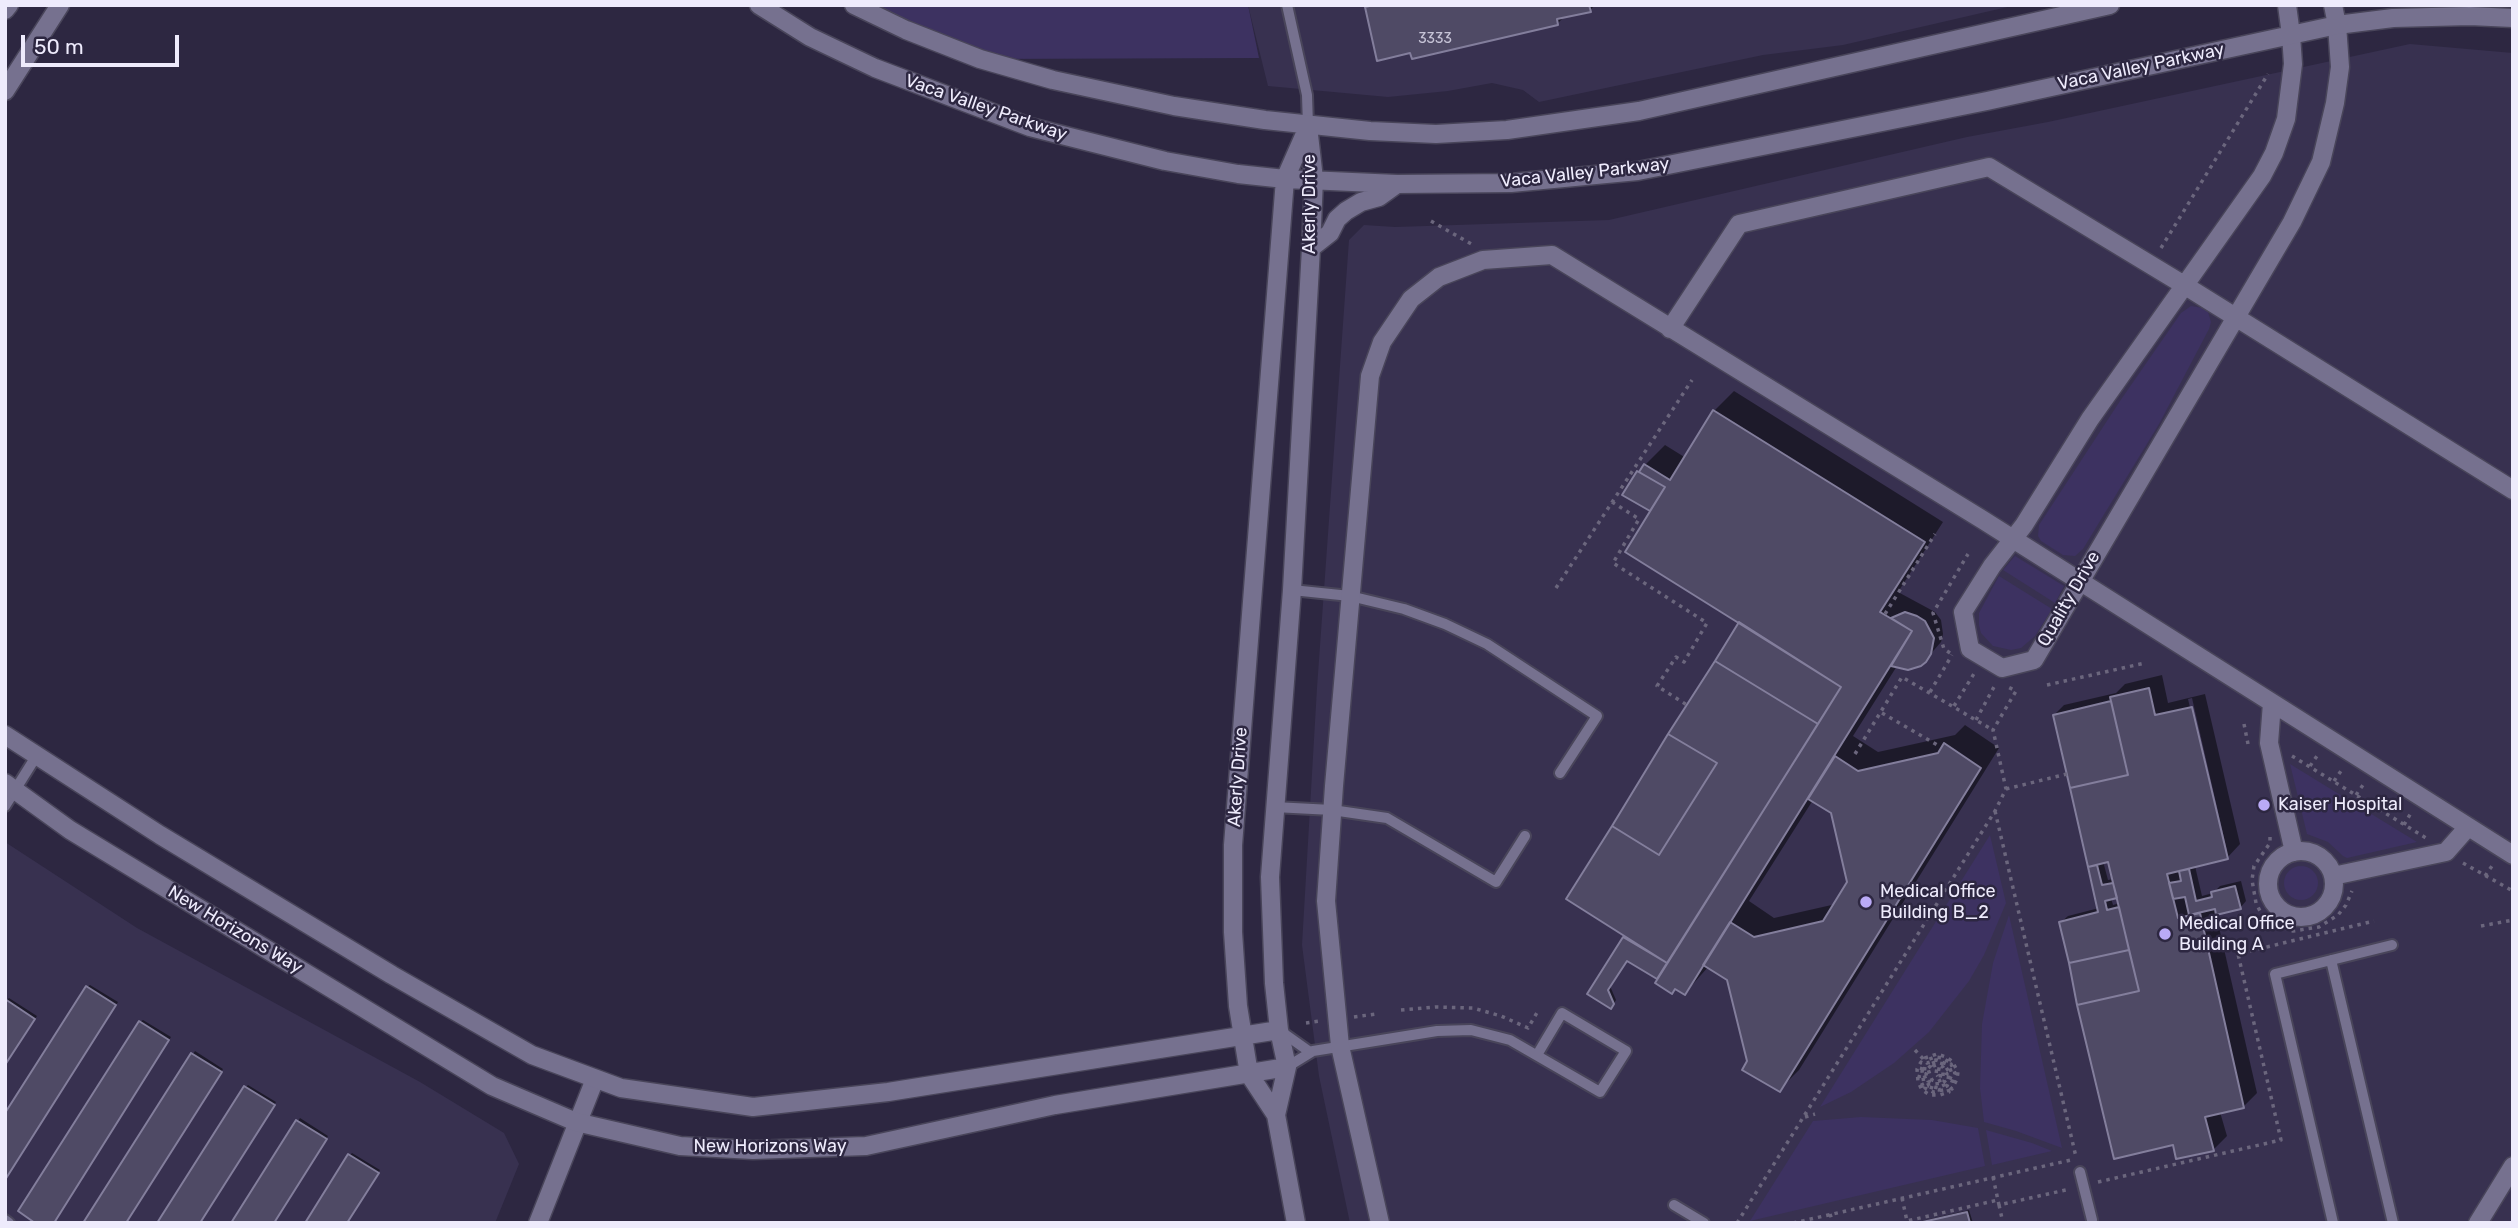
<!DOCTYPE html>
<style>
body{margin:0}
#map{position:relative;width:2518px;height:1228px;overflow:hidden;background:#2d2741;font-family:Rubik,sans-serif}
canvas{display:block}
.frame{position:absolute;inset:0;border:7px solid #eeebfc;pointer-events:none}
.scale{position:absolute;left:21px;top:35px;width:158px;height:32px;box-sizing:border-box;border:4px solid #eeebfc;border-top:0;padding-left:9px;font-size:21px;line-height:24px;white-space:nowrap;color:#eeebfc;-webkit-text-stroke:5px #2d2741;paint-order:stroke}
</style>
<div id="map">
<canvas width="2518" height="1228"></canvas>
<div class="frame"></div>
<div class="scale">50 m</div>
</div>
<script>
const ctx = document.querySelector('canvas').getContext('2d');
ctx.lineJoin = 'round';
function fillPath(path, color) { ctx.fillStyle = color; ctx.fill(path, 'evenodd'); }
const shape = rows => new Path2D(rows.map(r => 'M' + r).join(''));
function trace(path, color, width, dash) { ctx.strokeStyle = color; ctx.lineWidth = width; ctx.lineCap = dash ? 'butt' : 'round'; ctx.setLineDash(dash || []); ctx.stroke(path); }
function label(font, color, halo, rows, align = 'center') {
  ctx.font = font + ' Rubik,sans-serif'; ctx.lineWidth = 5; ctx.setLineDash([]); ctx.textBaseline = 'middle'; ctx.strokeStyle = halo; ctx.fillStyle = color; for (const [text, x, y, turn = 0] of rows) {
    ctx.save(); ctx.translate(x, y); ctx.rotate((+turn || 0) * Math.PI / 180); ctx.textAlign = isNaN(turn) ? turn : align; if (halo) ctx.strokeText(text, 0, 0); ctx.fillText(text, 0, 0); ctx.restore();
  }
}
fillPath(shape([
 [1248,5,2016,5,1843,45,1763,55,1539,102,1523,90,1492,83,1448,91,1388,97,1268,86],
 [2410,44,2513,53,2513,1223,1350,1223,1319,1076,1302,945,1317,688,1349,240,1364,225,1395,227,1609,220,1967,137,2048,122],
 [5,842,137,928,420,1082,504,1133,519,1164,495,1223,5,1223]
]), '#383150');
fillPath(shape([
 [865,5,1248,5,1259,58,980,59],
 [2191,306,2203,308,2208,312,2211,322,2209,329,2159,424,2083,549,2075,556,2063,555,2041,541,2038,536,2039,525,2120,401,2181,313],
 [2015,556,2064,586,2055,603,2003,570],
 [1999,576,2052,609,2035,636,2021,648,2011,650,1993,646,1981,633,1979,625,1979,613],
 [2290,764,2417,842,2347,858,2343,856,2328,842,2307,834],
 [1990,835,2006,903,1984,955,1969,981,1929,1032,1894,1063,1851,1092,1820,1107],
 '2284 883a17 17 0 1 1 34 0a17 17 0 1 1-34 0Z',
 [2009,915,2062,1148,2016,1131,1984,1122,1980,1088,1982,1024,1993,963],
 [1861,1117,1932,1120,1978,1128,1985,1166,1750,1221,1813,1121],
 [1986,1130,2032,1143,2052,1151,1992,1165]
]), '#3d3261');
fillPath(shape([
 [1369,5,1595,5,1590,10,1564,17,1557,24,1412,51,1367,8],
 [1734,391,1943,522,1898,592,1935,612,1941,620,1943,634,1941,642,1921,665,1897,666,1853,736,1878,752,1955,735,1965,725,1999,748,1799,1070,1779,1090,1749,1061,1729,979,1709,966,1685,993,1662,972,1657,977,1627,959,1610,986,1616,1000,1613,1005,1589,994,1627,936,1741,622,1653,510,1624,494,1638,472,1665,445,1686,458,1714,411],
 [1813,800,1832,812,1849,883,1836,904,1774,918,1749,901],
 [2162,675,2168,703,2205,694,2240,844,2227,858,2195,866,2202,896,2213,893,2220,886,2241,881,2246,901,2240,908,2216,914,2257,1093,2243,1107,2220,1112,2227,1136,2214,1149,2177,1157,2174,1143,2061,922,2068,916,2099,908,2054,715,2064,705,2116,693,2125,684],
 [2192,698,2227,851,2224,851,2188,699],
 [2110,859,2114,879,2108,880,2103,861],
 [2118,895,2120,903,2113,905,2111,898],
 [90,985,118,1002,5,1179,87,987],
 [9,998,37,1016,5,1064,5,1002],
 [143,1020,171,1037,53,1223,140,1022],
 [195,1051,223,1069,125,1223,85,1223],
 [248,1085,276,1102,200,1223,246,1087],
 [300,1118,328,1136,273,1223,233,1223],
 [352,1153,380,1170,347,1223,350,1155],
 [1969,1210,1973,1223,1913,1223]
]), '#0007');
const building = shape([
 [1374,5,1589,5,1591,12,1557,19,1558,25,1412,59,1410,53,1377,61,1365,7,1374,5],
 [1713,410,1925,542,1880,612,1912,631,1685,995,1675,989,1672,994,1655,983,1841,687,1625,552,1665,487,1639,472,1644,464,1670,480,1713,410],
 [1637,471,1665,487,1650,511,1622,495,1637,471],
 [1905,612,1917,616,1925,621,1934,638,1931,654,1926,662,1921,666,1908,670,1891,666,1912,631,1891,618,1905,612],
 [1739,622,1841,687,1818,724,1715,661,1739,622],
 [1715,661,1818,724,1667,963,1566,899,1612,826,1659,855,1717,763,1668,734,1715,661],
 [2149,688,2155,715,2192,707,2228,859,2167,874,2178,918,2200,913,2244,1108,2205,1117,2214,1151,2176,1159,2173,1145,2114,1159,2077,1005,2139,991,2108,862,2088,867,2070,788,2128,775,2110,697,2149,688],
 [2111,701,2128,775,2070,788,2053,715,2111,701],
 [1668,734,1717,763,1659,855,1612,826,1668,734],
 [1944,743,1981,768,1780,1092,1742,1070,1747,1061,1727,980,1703,965,1730,922,1754,937,1823,921,1847,882,1831,813,1808,799,1835,756,1858,771,1938,753,1944,743],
 [2097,865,2102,885,2113,883,2117,898,2105,901,2107,910,2119,907,2129,950,2069,963,2059,922,2098,912,2088,867,2097,865],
 [2189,869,2196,901,2212,897,2211,892,2235,886,2241,909,2216,915,2215,909,2189,915,2185,897,2173,899,2169,883,2181,881,2179,871,2189,869],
 [1623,937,1667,963,1657,979,1627,961,1608,990,1614,1004,1611,1009,1587,994,1623,937],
 [2129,950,2139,991,2077,1005,2069,963,2129,950],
 [86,986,116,1005,5,1180,5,1113,86,986],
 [5,999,35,1019,5,1065,5,999],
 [139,1021,169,1040,54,1223,35,1223,18,1211,139,1021],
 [191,1053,222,1072,126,1223,83,1223,191,1053],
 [244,1086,275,1105,200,1223,157,1223,244,1086],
 [296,1120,327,1139,274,1223,231,1223,296,1120],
 [348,1154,379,1173,347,1223,305,1223,348,1154],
 [1967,1212,1970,1223,1918,1223,1967,1212]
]);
fillPath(building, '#4f4a65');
trace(building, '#837e9c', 2);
const lane = shape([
 [1287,5,1307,95,1308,126],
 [1292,590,1350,596,1404,609,1445,624,1487,644,1597,716,1560,773],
 [5,806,37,755],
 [1274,807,1332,810,1387,818,1496,882,1525,836],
 [2331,960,2393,1223],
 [1279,1030,1310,1052],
 [1287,1067,1313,1051,1437,1031,1471,1030,1510,1040,1600,1092,1626,1051,1562,1013,1537,1055],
 [2080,1172,2092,1220],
 [1674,1205,1704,1223],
 [5,1220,9,1223],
 [2333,1223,2275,974,2392,945]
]);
const street = shape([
 [2291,35,2293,64,2286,119,2274,153,2262,176,2090,419,2024,525,1992,566,1963,612,1970,649,2002,668,2034,660,2292,222,2321,162,2335,103,2340,67,2337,25],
 [1670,329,1739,224,1989,167,2184,285,2513,490],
 [2272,703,2269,743,2294,852],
 '2268 884a33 33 0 1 1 66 0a33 33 0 1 1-66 0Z',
 [2333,876,2446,852,2468,827],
 [538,1223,595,1079],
 [1380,1223,1340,1046,1326,901,1334,786,1370,376,1382,342,1411,299,1439,277,1483,260,1552,255,1983,520,2513,855],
 [2478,1223,2513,1166]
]);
const secondary = shape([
 [759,5,810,37,875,68,1030,127,1165,161,1238,174,1285,179,1397,184,1511,183,1638,171,1987,101,2337,25,2393,18,2470,16,2513,18],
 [854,5,906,30,980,59,1053,80,1174,106,1265,120,1370,131,1436,134,1507,130,1639,111,2110,5],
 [2287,5,2291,35],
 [2333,5,2337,25],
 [5,10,9,5],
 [5,91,60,5],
 [1311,248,1330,233,1337,219,1346,211,1361,202,1379,197,1397,184],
 [5,735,160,835,392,975,532,1055,621,1088,753,1107,888,1092,1279,1030],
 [5,783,70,830,492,1086,576,1122,680,1146,753,1150,866,1146,1055,1105,1287,1067],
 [1276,1115,1249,1074,1238,1006,1233,932,1233,845,1285,179,1307,129],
 [1296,1223,1276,1115,1287,1067,1279,1030,1274,983,1270,877,1292,590,1311,248,1314,179,1308,126]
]);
trace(lane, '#49455a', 14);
trace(street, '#49455a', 21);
trace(secondary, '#49455a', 21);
trace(shape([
 [1431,221,1473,245],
 [2161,248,2268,74],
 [1612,502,1639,519,1613,563,1707,623,1684,662,1676,657,1657,686,1687,705],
 [1556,588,1692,380],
 [1885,614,1935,534],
 [1950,653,1944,649,1933,613,1968,554],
 [2047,685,2145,663],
 [1930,692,1952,655],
 [1954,706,1975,672],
 [1882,713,1939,746],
 [1976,720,1995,685],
 [2244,724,2248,744],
 [1855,754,1902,677,1993,730],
 [2292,756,2426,838],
 [2310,766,2319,753],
 [2334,781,2343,768],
 [2006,789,2067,774],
 [2356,795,2365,782],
 [2380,810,2388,797],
 [1995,811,2076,1157],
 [2404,825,2412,811],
 [2270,837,2270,843,2254,866,2252,880,2256,903,2261,913,2271,923,2293,931,2319,927,2338,915,2346,905,2352,891],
 [2463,863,2513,891],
 [2485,876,2494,863],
 [2481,926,2513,920],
 [1401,1010,1435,1007,1473,1008,1501,1016,1528,1028,1538,1011],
 [1354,1017,1376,1014],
 [1306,1023,1320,1021],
 [1915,1050,1927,1063,1936,1060,1947,1064,1949,1062,1943,1058,1935,1057,1927,1060,1925,1058,1937,1054,1946,1057,1952,1061,1958,1072,1957,1079,1952,1089,1950,1087,1955,1073,1951,1064,1949,1066,1952,1074,1947,1086,1939,1090,1926,1086,1925,1088,1933,1092,1948,1089,1949,1092,1940,1095,1930,1095,1922,1090,1918,1082,1917,1069,1921,1062,1923,1064,1919,1077,1923,1086,1924,1084,1922,1071,1925,1066,1924,1075,1929,1086,1938,1088,1944,1085,1943,1083,1935,1084,1928,1081,1926,1074,1928,1069,1932,1080,1937,1082,1943,1079,1943,1070,1934,1068,1933,1066,1936,1065,1943,1067,1947,1074,1944,1081,1946,1083,1948,1080,1949,1072,1944,1064,1935,1062,1928,1065,1934,1071,1941,1072,1940,1079,1937,1075],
 [1805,1117,1815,1114],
 [1993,1177,1999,1205,2070,1189],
 [2098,1182,2281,1140,2238,954,2374,921],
 [1902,1198,1907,1221,1998,1200],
 [1999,1205,2003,1223],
 [1830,1214,1833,1223],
 [1737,1223,1995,811,2006,789,1993,730,2016,691,2008,687],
 [1793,1223,2071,1160]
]), '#6b667d', 3.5, [3.5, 5]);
trace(lane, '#76718f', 10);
trace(street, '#76718f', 18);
trace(secondary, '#76718f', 18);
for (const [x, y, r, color] of [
 [2264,805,7,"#baaaf6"],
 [1866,902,7,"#baaaf6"],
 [2165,934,7,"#baaaf6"]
]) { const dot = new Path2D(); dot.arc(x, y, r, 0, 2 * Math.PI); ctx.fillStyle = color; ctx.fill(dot); trace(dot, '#2d2741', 2.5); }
label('14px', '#c6c3d6', null, [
 ["3333",1435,39]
]);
label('18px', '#eeebfc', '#2d2741', [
 ["Vaca Valley Parkway",2141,67,-12],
 ["Vaca Valley Parkway",986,108,19],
 ["Vaca Valley Parkway",1585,173,-6],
 ["Akerly Drive",1310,204,-90],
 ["Quality Drive",2069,599,-60],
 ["Akerly Drive",1238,777,-86],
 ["New Horizons Way",235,930,31],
 ["New Horizons Way",770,1147]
]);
label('18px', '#eeebfc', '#2d2741', [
 ["Kaiser Hospital",2278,805],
 ["Medical Office",1880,892],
 ["Building B_2",1880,913],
 ["Medical Office",2179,924],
 ["Building A",2179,945]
], 'left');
</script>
